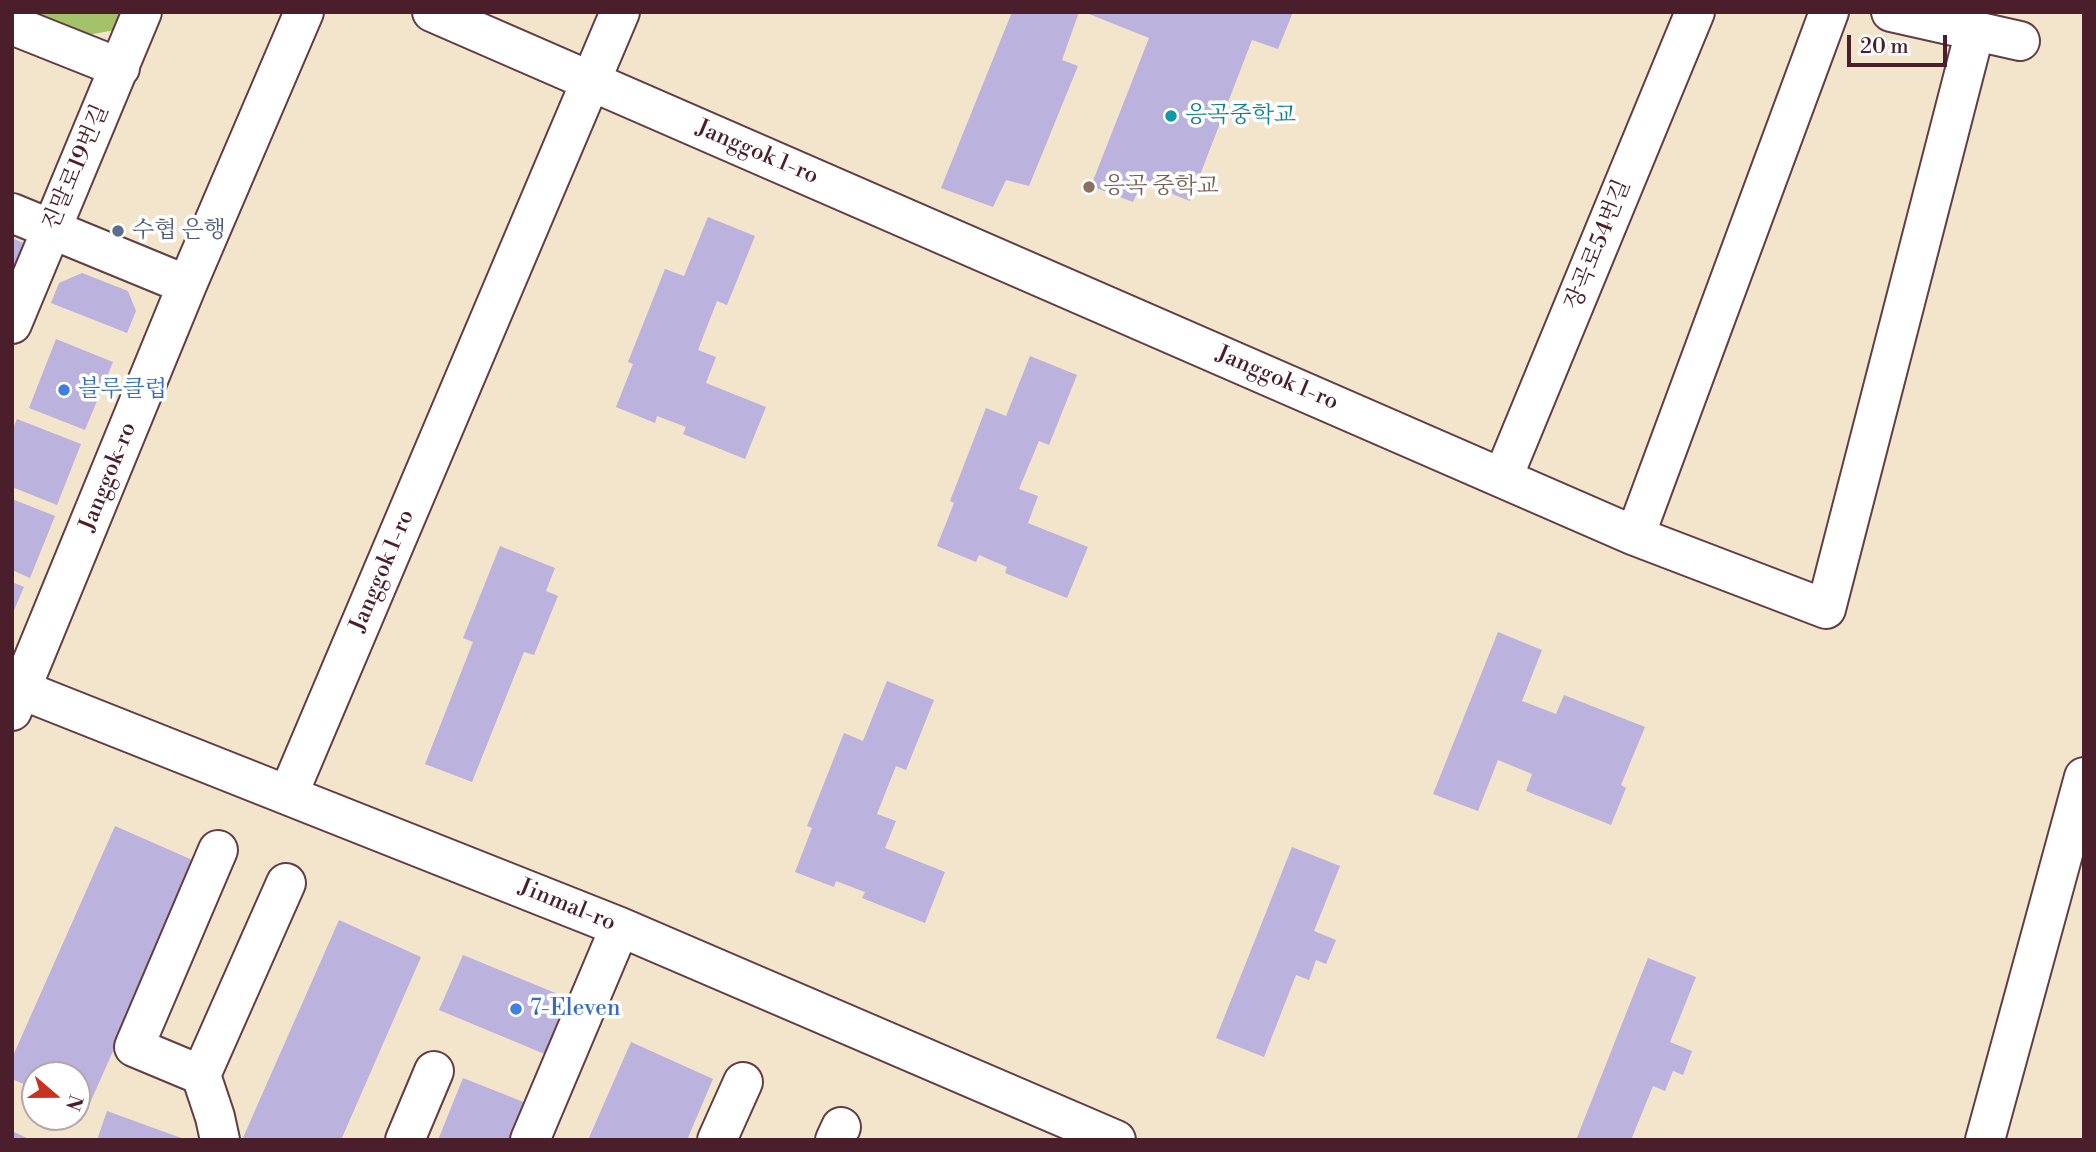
<!DOCTYPE html>
<meta charset="utf-8">
<style>
body{margin:0}
#map{position:relative;width:2096px;height:1152px;overflow:hidden;background:#f2e5cc;font-family:"Libre Bodoni",serif}
canvas{display:block}
.frame{position:absolute;inset:0;border:14px solid #4a1f2b;pointer-events:none}
.north{position:absolute;left:21px;top:1061px;width:70px;height:70px;box-sizing:border-box;background:#fff;border:2px solid #b7a5aa;border-radius:50%;rotate:110deg;font-size:19px;font-weight:700;line-height:28px;text-align:center;color:#4a1f2b}
.north::after{content:'';display:block;margin:auto;width:24px;height:32px;background:#c8321e;clip-path:polygon(50% 0,100% 100%,50% 72%,0 100%)}
.scale{position:absolute;left:1847px;top:35px;width:100px;height:32px;box-sizing:border-box;border:4px solid #4a1f2b;border-top:0;padding-left:9px;font-size:21px;line-height:24px;white-space:nowrap;color:#4a1f2b;-webkit-text-stroke:5px #fff;paint-order:stroke}
</style>
<div id="map">
<canvas width="2096" height="1152"></canvas>
<div class="frame"></div>
<div class="north">N</div>
<div class="scale">20 m</div>
</div>
<script>
const ctx = document.querySelector('canvas').getContext('2d');
ctx.lineJoin = 'round';
function fillPath(path, color) { ctx.fillStyle = color; ctx.fill(path, 'evenodd'); }
const shape = rows => new Path2D(rows.map(r => 'M' + r).join(''));
function trace(path, color, width, dash) { ctx.strokeStyle = color; ctx.lineWidth = width; ctx.lineCap = dash ? 'butt' : 'round'; ctx.setLineDash(dash || []); ctx.stroke(path); }
function label(font, color, halo, rows, align = 'center') {
  ctx.font = font + ' "Libre Bodoni","Noto Serif KR",serif'; ctx.lineWidth = 7; ctx.setLineDash([]); ctx.textBaseline = 'middle'; ctx.strokeStyle = halo; ctx.fillStyle = color; for (const [text, x, y, turn = 0] of rows) {
    ctx.save(); ctx.translate(x, y); ctx.rotate((+turn || 0) * Math.PI / 180); ctx.textAlign = isNaN(turn) ? turn : align; if (halo) ctx.strokeText(text, 0, 0); ctx.fillText(text, 0, 0); ctx.restore();
  }
}
fillPath(shape([
 [26,12,122,12,115,30,82,36]
]), '#a3c269');
fillPath(shape([
 [1012,12,1079,12,1062,60,1078,66,1029,186,1006,180,993,207,941,188],
 [1084,12,1293,12,1278,49,1252,40,1190,201,1142,182,1133,202,1091,186,1149,38],
 [708,217,755,236,727,305,717,301,698,350,716,357,706,383,766,407,745,459,683,434,686,427,657,416,655,423,616,407,633,364,628,362,665,269,684,276],
 [12,238,35,248,12,297],
 [82,273,128,291,136,311,127,333,51,303,59,283],
 [56,339,113,362,85,430,29,408],
 [1030,356,1077,375,1049,445,1039,441,1019,489,1038,496,1028,523,1088,547,1067,598,1005,573,1007,567,979,555,976,562,937,546,954,503,950,501,986,408,1006,416],
 [17,419,81,444,57,505,12,487,12,431],
 [12,499,55,516,30,578,12,570],
 [500,546,555,568,546,591,558,596,534,655,524,652,472,782,425,764,473,642,463,638],
 [12,582,24,587,12,615],
 [1498,632,1542,650,1522,701,1556,714,1564,695,1645,727,1621,785,1626,788,1611,825,1526,791,1532,774,1498,760,1478,811,1433,794],
 [887,681,934,700,906,770,896,766,877,814,896,821,885,848,945,872,925,923,862,898,865,892,836,881,834,887,795,872,812,828,807,826,844,733,863,741],
 [115,826,197,862,86,1112,77,1108,77,1075,35,1075,35,1089,12,1079,12,1058],
 [1292,847,1340,866,1314,931,1336,940,1326,964,1316,960,1309,980,1296,975,1264,1057,1216,1038],
 [339,920,421,957,341,1140,242,1140],
 [463,955,570,999,547,1055,439,1010],
 [1648,958,1696,977,1670,1042,1692,1051,1683,1075,1673,1071,1665,1091,1653,1086,1631,1140,1576,1140],
 [631,1042,713,1079,687,1140,588,1140],
 [463,1078,526,1103,511,1140,438,1140],
 [107,1111,184,1139,184,1140,97,1140],
 [12,1131,31,1140,12,1140]
]), '#bbb2de');
const minor = shape([
 [432,12,1635,536],
 [1829,12,1635,536,1826,609,1975,31],
 [1891,12,2020,41],
 [12,25,120,68],
 [12,213,187,285],
 [12,324,142,12],
 [1503,477,1695,12],
 [12,686,620,927,1116,1140],
 [12,711,187,285,304,12],
 [288,795,620,12],
 [201,1075,134,1047,218,850],
 [220,1140,215,1117,201,1075,286,883],
 [405,1140,434,1071],
 [530,1140,620,927],
 [717,1140,743,1082],
 [835,1140,841,1127]
]);
const major = shape([
 [1985,1140,2084,777]
]);
trace(minor, '#633d43', 42);
trace(major, '#633d43', 42);
trace(minor, '#fff', 38);
trace(major, '#fff', 38);
for (const [x, y, r, color] of [
 [1171,116,7,"#0f9aa8"],
 [1089,187,7,"#8d6e63"],
 [118,231,7,"#5c6f8a"],
 [64,390,7,"#3f7fe0"],
 [516,1009,7,"#3f7fe0"]
]) { const dot = new Path2D(); dot.arc(x, y, r, 0, 2 * Math.PI); ctx.fillStyle = color; ctx.fill(dot); trace(dot, '#fff', 2.5); }
label('23px', '#0d838f', '#fff', [
 ["응곡중학교",1185,116]
], 'left');
label('23px', '#4a1f2b', '#fff', [
 ["Janggok 1-ro",757,153,23],
 ["진말로19번길",77,168,-67],
 ["장곡로54번길",1599,245,-68],
 ["Janggok 1-ro",1277,379,23],
 ["Janggok-ro",109,477,-68],
 ["Janggok 1-ro",383,571,-67],
 ["Jinmal-ro",567,906,22]
]);
label('23px', '#785e54', '#fff', [
 ["응곡 중학교",1103,187]
], 'left');
label('23px', '#4e5e75', '#fff', [
 ["수협 은행",132,231]
], 'left');
label('23px', '#366cbe', '#fff', [
 ["블루클럽",78,390],
 ["7-Eleven",530,1009]
], 'left');
</script>
